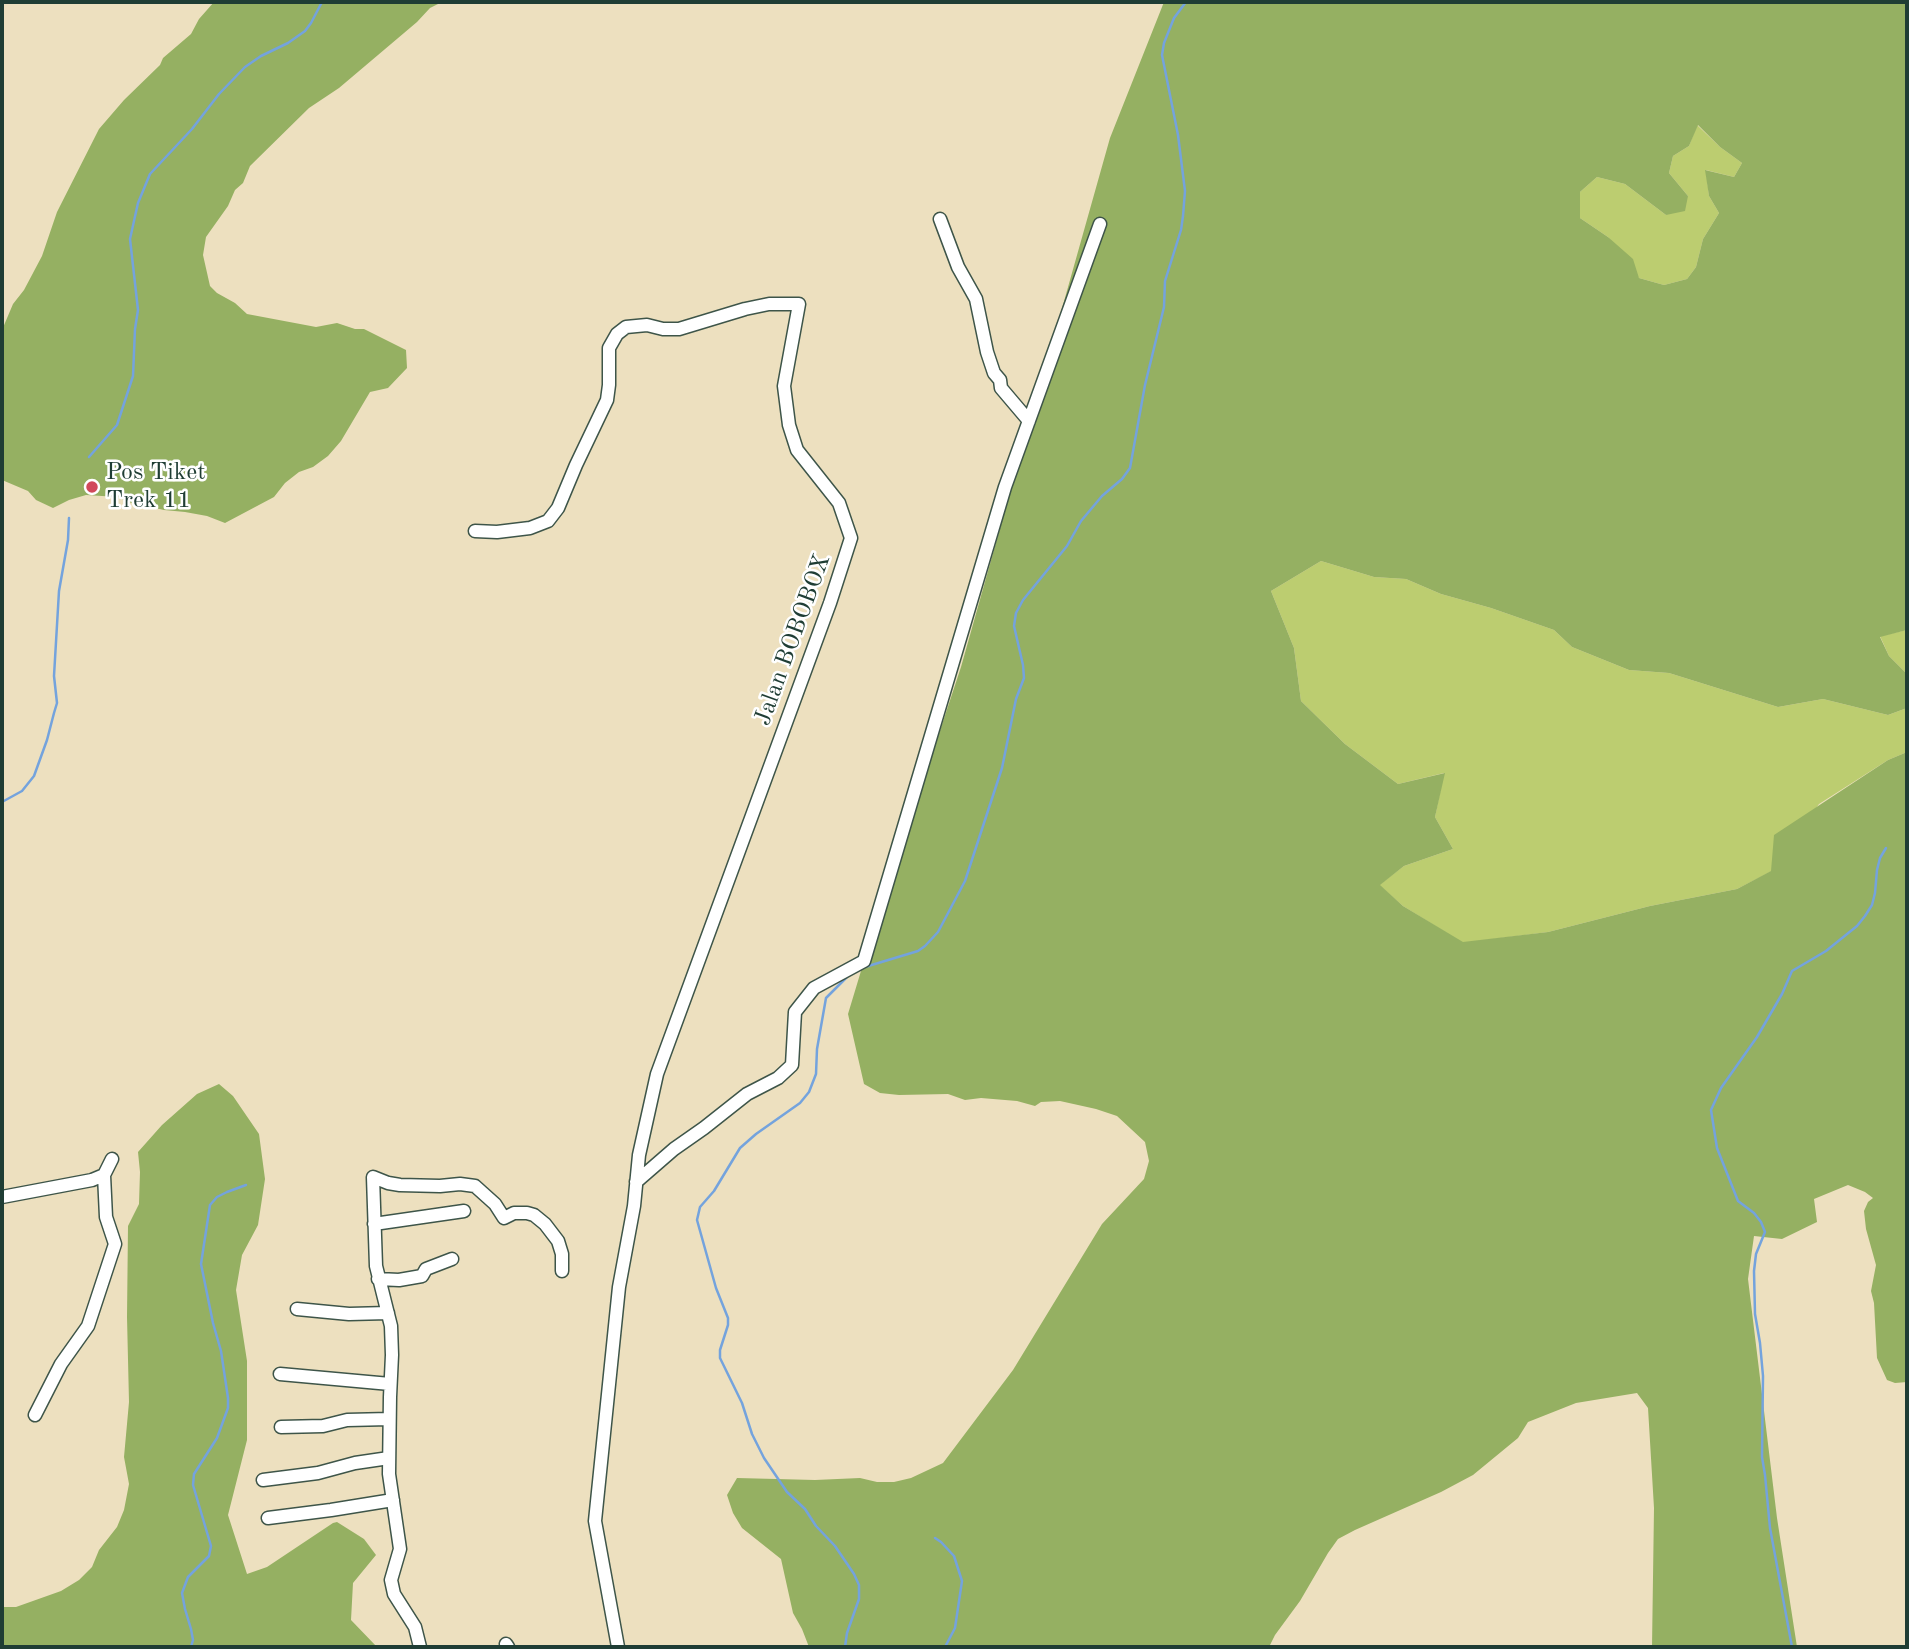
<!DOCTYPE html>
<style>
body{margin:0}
#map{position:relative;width:1909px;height:1649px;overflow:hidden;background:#ede0bf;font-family:"Old Standard TT",serif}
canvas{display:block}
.frame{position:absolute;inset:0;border:4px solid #1f3d34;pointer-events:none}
</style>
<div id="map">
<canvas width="1909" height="1649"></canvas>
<div class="frame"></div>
</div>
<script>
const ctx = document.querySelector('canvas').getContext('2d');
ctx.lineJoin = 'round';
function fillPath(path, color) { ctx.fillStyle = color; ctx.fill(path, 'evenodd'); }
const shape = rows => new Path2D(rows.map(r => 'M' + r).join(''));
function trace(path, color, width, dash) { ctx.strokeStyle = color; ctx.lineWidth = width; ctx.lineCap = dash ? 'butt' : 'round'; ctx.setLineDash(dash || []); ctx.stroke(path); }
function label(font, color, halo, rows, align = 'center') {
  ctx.font = font + ' "Old Standard TT",serif'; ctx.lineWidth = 5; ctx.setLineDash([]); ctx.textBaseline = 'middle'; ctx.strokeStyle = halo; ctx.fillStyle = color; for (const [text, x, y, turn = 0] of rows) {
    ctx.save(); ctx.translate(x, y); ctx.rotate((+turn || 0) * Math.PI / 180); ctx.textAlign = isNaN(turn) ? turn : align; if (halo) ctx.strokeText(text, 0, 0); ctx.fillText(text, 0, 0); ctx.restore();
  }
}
fillPath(shape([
 [1697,125,1720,147,1742,163,1734,177,1706,170,1709,196,1719,213,1703,239,1696,267,1687,279,1664,285,1639,278,1608,237,1580,218,1580,192,1597,177,1625,184,1666,215,1688,196,1669,173,1673,156,1689,146],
 [1321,561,1374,577,1406,579,1441,594,1491,608,1554,630,1572,647,1629,670,1669,673,1778,707,1823,699,1888,715,1907,708,1907,752,1888,760,1819,804,1772,871,1737,889,1650,906,1548,932,1463,943,1403,906,1379,885,1404,866,1453,849,1435,817,1444,773,1398,784,1345,744,1301,701,1294,648,1271,591],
 [1907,630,1907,674,1889,656,1880,636]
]), '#bccd70');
fillPath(shape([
 [214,2,442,2,430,8,417,22,339,88,309,108,250,166,243,183,235,190,228,206,206,237,203,255,210,286,217,293,235,303,247,314,316,327,337,323,355,329,364,329,406,350,407,368,388,388,370,392,341,441,328,456,313,467,299,472,285,483,274,497,225,523,207,516,185,512,164,510,128,502,118,497,86,495,69,500,53,508,36,500,28,491,2,480,2,330,13,304,24,290,42,256,57,212,99,129,124,100,160,65,163,58,191,34,199,19],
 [1164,2,1907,2,1907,630,1880,637,1889,656,1907,674,1907,708,1888,715,1823,699,1778,707,1669,673,1629,670,1572,647,1554,630,1491,608,1441,594,1406,579,1374,577,1321,561,1271,591,1294,648,1301,701,1345,744,1398,784,1445,773,1435,817,1453,849,1404,866,1380,885,1403,906,1463,942,1548,932,1650,906,1737,889,1771,871,1774,835,1888,760,1907,752,1907,1382,1895,1383,1887,1380,1877,1358,1874,1303,1871,1291,1876,1265,1866,1229,1864,1211,1868,1202,1873,1198,1865,1192,1848,1185,1814,1199,1817,1222,1782,1239,1754,1236,1748,1279,1777,1518,1797,1647,1652,1647,1654,1508,1648,1408,1637,1393,1576,1403,1528,1422,1518,1438,1473,1475,1441,1492,1355,1530,1338,1539,1328,1553,1300,1601,1275,1635,1269,1647,809,1647,802,1629,793,1613,781,1559,742,1528,733,1513,727,1495,737,1478,815,1480,860,1478,877,1482,894,1482,911,1478,943,1463,1013,1370,1102,1224,1144,1179,1149,1161,1145,1142,1117,1116,1096,1109,1060,1101,1041,1102,1035,1106,1017,1101,981,1098,965,1100,948,1094,899,1095,880,1093,864,1084,848,1014,864,961,961,667,1110,138],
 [1698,125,1720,147,1742,163,1734,177,1705,170,1709,196,1719,213,1703,239,1696,267,1687,279,1664,285,1639,278,1633,259,1608,237,1580,218,1580,192,1597,177,1625,184,1666,215,1685,211,1688,196,1669,173,1673,156,1689,146],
 [219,1084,233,1096,259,1134,265,1179,258,1225,242,1255,236,1290,247,1361,247,1440,228,1515,247,1574,267,1567,333,1523,337,1522,364,1539,376,1555,353,1583,351,1620,377,1647,2,1647,2,1607,16,1607,61,1591,79,1580,92,1567,99,1550,117,1527,124,1510,129,1484,124,1457,129,1402,127,1317,128,1226,139,1204,140,1172,138,1152,162,1125,197,1094]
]), '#95b062');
trace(shape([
 [89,457,117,425,133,376,135,329,138,310,130,239,138,203,150,174,192,129,219,94,245,67,261,56,288,43,305,31,311,23,322,2],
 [2,802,22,791,34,776,47,740,54,713,57,703,54,676,59,591,68,540,69,518],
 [865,967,918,951,925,946,938,932,965,881,1002,768,1016,699,1024,678,1023,665,1014,626,1016,613,1023,600,1067,546,1081,521,1102,496,1122,479,1130,468,1145,385,1164,307,1165,281,1181,230,1183,216,1185,191,1178,135,1162,55,1164,43,1174,18,1186,2],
 [935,1538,941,1542,954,1556,962,1581,955,1628,945,1647],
 [191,1647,193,1640,191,1629,185,1609,182,1593,188,1577,209,1556,211,1546,193,1485,194,1474,217,1438,228,1408,228,1398,221,1351,213,1323,201,1264,210,1205,217,1197,227,1192,246,1185],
 [845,1647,847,1633,859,1599,859,1585,854,1574,835,1546,816,1526,805,1509,787,1492,764,1458,752,1434,742,1403,720,1358,720,1350,728,1325,728,1318,716,1288,697,1220,700,1207,714,1191,740,1148,756,1134,800,1103,809,1092,816,1074,817,1049,826,998,847,977],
 [1792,1647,1770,1528,1765,1475,1762,1457,1763,1376,1760,1343,1755,1314,1754,1271,1756,1254,1765,1232,1761,1222,1754,1213,1738,1201,1717,1148,1711,1110,1721,1088,1757,1037,1782,994,1792,971,1826,951,1857,926,1865,916,1872,905,1875,893,1877,870,1880,858,1886,848]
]), '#74a3dd', 2.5);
const minor = shape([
 [940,219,958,267,976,299,987,352,994,373,1000,380,1001,388,1029,421],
 [475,531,497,532,530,528,548,521,558,508,576,465,607,400,609,385,609,348,617,334,626,327,647,325,663,329,679,329,745,309,769,304,799,304,784,386,789,425,797,450,839,503,851,538,830,603,657,1074,639,1155,634,1206,619,1287,595,1521,618,1647],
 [636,1182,674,1149,704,1128,747,1094,778,1078,792,1065,795,1012,814,988,864,961,1005,487,1100,224],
 [2,1197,92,1180,104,1175,112,1159],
 [374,1224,464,1211],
 [378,1279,399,1280,422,1276,426,1269,452,1259],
 [297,1309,349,1314,388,1313],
 [280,1374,390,1384],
 [35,1415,61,1364,88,1326,115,1244,106,1217,104,1175],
 [281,1427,323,1426,347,1420,389,1419],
 [263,1480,318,1473,355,1463,389,1458],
 [268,1518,331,1510,393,1500],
 [506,1644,508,1647],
 [420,1647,415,1627,394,1594,391,1580,400,1549,389,1474,390,1397,392,1355,391,1326,376,1266,373,1177,388,1183,400,1185,440,1186,460,1184,475,1186,495,1204,504,1218,514,1213,527,1213,534,1215,545,1224,558,1241,562,1254,562,1271]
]);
trace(minor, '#3e5549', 15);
trace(minor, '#fff', 12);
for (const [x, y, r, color] of [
 [92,487,7,"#d1495b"]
]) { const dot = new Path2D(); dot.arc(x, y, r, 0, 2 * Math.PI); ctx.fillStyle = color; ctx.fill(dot); trace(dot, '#fff', 2.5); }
label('24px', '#1f3d34', '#fff', [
 ["Pos Tiket",106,473],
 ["Trek 11",106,501]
], 'left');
label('24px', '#1f3d34', '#fff', [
 ["Jalan BOBOBOX",793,640,-70]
]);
</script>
